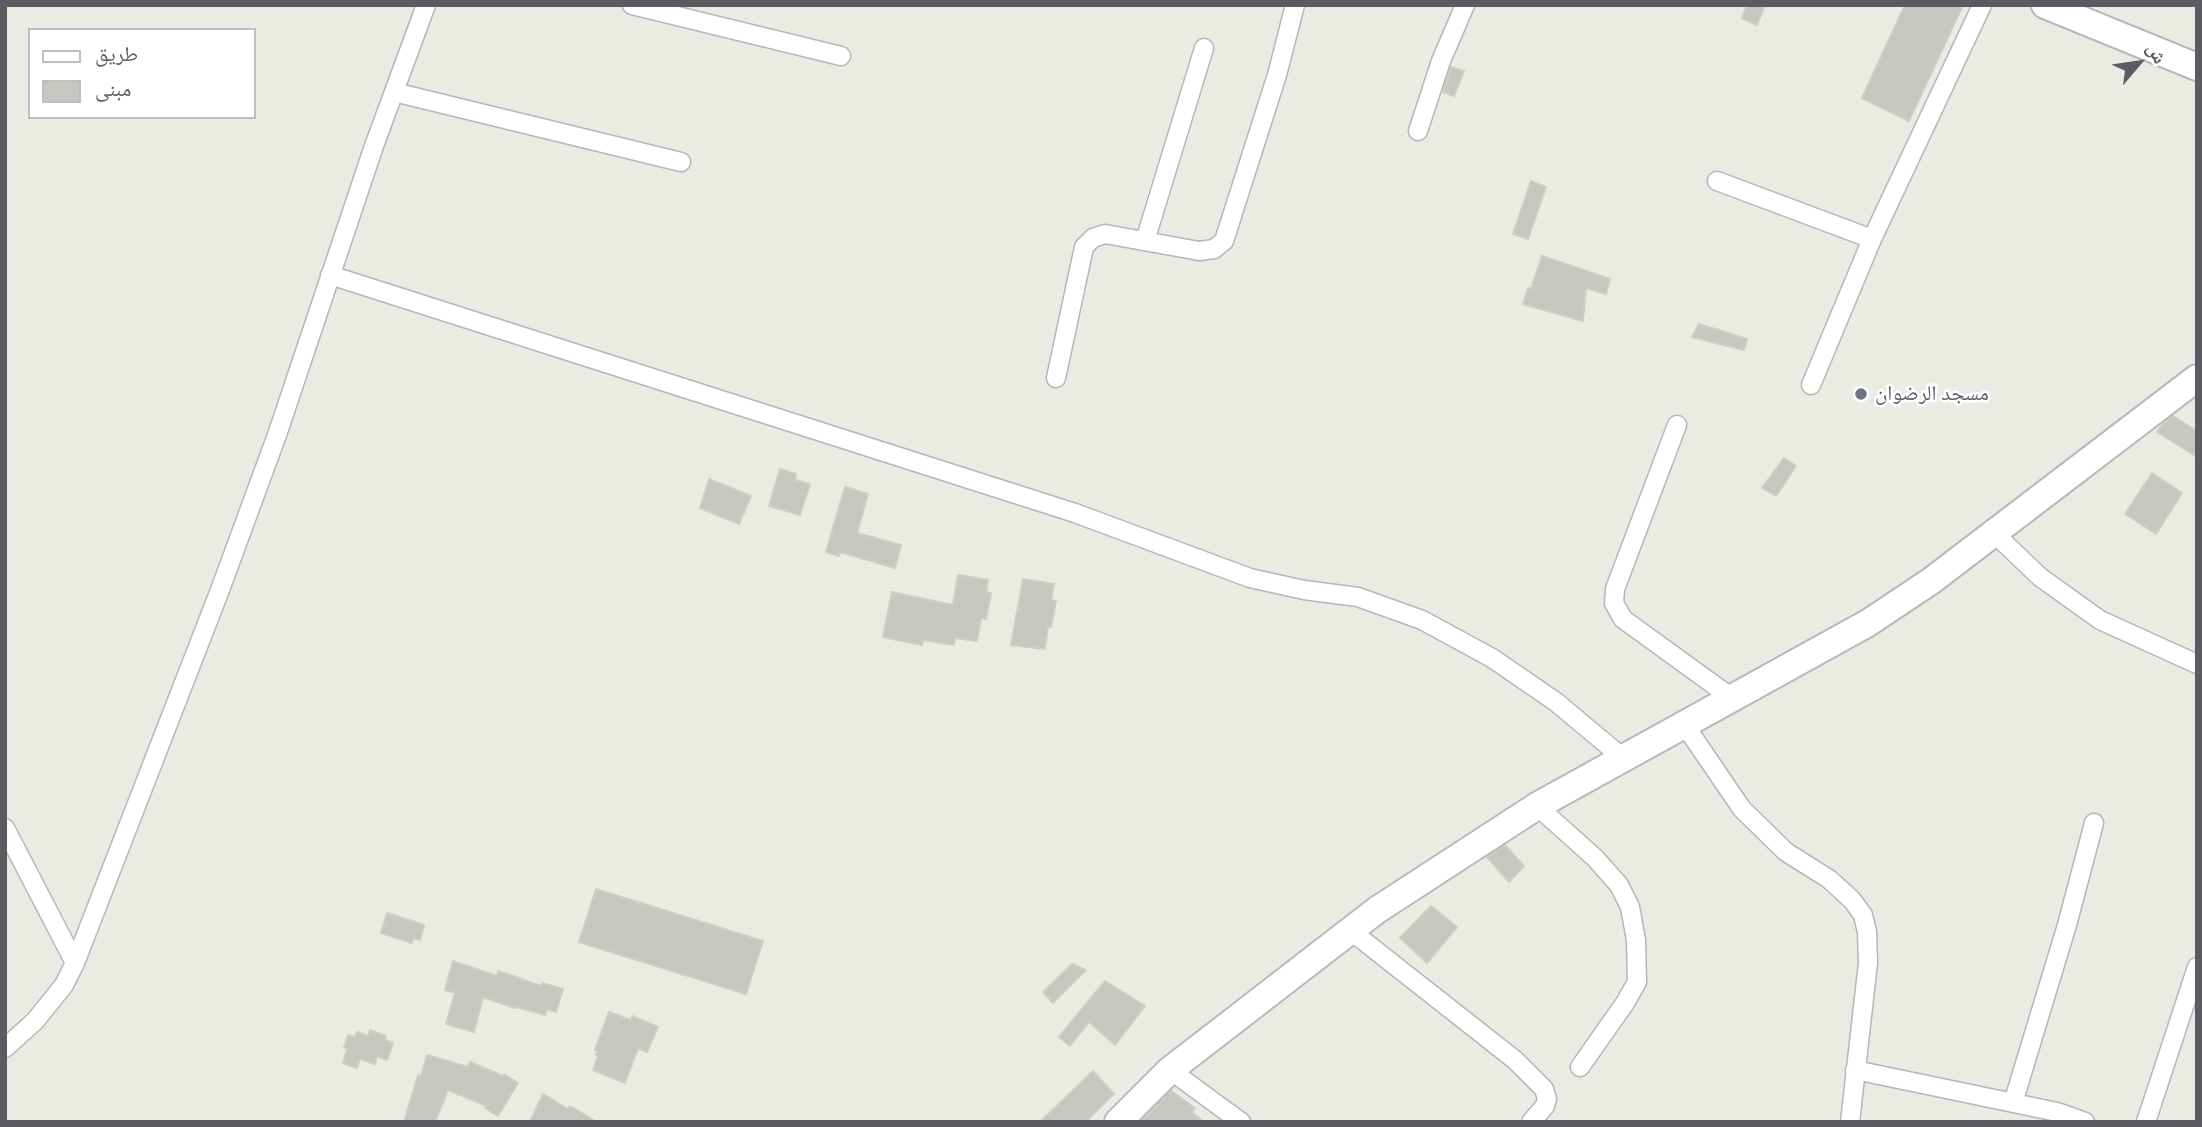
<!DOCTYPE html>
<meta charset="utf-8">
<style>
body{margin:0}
#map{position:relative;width:2202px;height:1127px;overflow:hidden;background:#e8ece3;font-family:"Archivo Narrow","Noto Naskh Arabic",sans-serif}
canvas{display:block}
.frame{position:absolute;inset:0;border:7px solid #5c5b62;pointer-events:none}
.legend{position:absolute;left:28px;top:28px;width:228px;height:91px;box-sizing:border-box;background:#fff;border:2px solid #bebdc0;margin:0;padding:9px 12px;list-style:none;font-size:21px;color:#5c5b62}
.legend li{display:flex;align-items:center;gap:14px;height:35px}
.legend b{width:35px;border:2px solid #bebdc0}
.north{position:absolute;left:2104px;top:28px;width:70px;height:70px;-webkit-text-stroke:5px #fff;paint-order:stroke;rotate:61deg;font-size:19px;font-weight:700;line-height:28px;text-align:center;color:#5c5b62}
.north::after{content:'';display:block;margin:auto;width:24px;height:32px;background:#5c5b62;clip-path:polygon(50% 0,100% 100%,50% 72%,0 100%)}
</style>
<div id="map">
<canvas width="2202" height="1127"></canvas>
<div class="frame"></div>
<ul class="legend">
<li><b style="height:9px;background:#fff"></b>طريق</li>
<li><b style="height:19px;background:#c5c7c0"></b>مبنى</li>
</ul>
<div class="north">ش</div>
</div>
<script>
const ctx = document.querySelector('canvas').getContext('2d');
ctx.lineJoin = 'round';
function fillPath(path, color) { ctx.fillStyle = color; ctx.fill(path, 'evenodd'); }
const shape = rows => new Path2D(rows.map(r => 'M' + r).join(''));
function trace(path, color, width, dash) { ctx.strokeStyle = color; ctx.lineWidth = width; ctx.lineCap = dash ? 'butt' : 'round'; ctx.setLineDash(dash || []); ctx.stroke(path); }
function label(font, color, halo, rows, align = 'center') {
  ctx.font = font + ' "Archivo Narrow","Noto Naskh Arabic",sans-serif'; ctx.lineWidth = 5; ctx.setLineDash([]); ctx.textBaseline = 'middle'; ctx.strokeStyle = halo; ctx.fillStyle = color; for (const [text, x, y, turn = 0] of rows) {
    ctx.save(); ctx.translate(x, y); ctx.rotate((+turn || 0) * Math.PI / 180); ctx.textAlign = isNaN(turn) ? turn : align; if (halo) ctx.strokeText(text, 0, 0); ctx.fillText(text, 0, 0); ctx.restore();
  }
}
const building = shape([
 [1747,5,1765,5,1757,25,1742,18,1747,5],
 [1905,5,1963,5,1909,121,1862,98,1905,5],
 [1451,67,1464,71,1454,96,1443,92,1451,67],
 [1531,181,1546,187,1528,239,1513,234,1531,181],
 [1542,256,1610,279,1606,294,1586,288,1583,321,1523,304,1528,288,1531,289,1542,256],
 [1699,324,1747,339,1744,350,1692,337,1699,324],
 [2173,416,2197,431,2197,457,2157,432,2162,425,2173,416],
 [1784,458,1796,466,1776,496,1762,488,1784,458],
 [780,469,796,474,795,480,810,484,800,515,769,506,780,469],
 [2152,473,2182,493,2156,534,2125,514,2152,473],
 [709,479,751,496,739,524,700,508,709,479],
 [845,487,868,494,857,533,901,545,895,568,840,552,839,556,826,552,845,487],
 [958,575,988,580,986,592,991,593,986,619,981,618,977,641,955,638,954,645,923,640,922,645,883,637,892,592,953,605,958,575],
 [1023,579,1054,584,1051,600,1056,601,1051,627,1048,627,1045,649,1011,645,1023,579],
 [1505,845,1524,866,1509,882,1487,857,1505,845],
 [596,889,763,941,746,994,579,942,596,889],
 [1431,906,1457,927,1427,963,1400,938,1431,906],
 [387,913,424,925,420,940,413,938,412,943,381,933,387,913],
 [453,961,497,976,498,971,541,986,542,983,563,989,556,1012,547,1009,545,1015,516,1007,515,1008,483,997,474,1032,446,1024,455,993,445,990,453,961],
 [1072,964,1086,970,1053,1003,1043,992,1072,964],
 [1105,981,1145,1006,1115,1045,1089,1022,1070,1046,1059,1037,1105,981],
 [609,1012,631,1020,632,1016,658,1027,647,1052,638,1048,625,1083,593,1070,598,1056,596,1055,598,1051,595,1050,609,1012],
 [370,1030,386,1036,385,1040,393,1043,387,1060,377,1056,375,1064,360,1059,357,1068,343,1063,347,1049,344,1048,348,1035,355,1037,357,1032,368,1036,370,1030],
 [427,1055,468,1067,470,1062,503,1076,504,1074,518,1083,498,1116,485,1108,487,1106,448,1090,435,1122,404,1122,418,1075,421,1076,427,1055],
 [1093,1071,1114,1094,1085,1122,1040,1122,1093,1071],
 [1171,1091,1195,1108,1192,1112,1204,1122,1141,1122,1171,1091],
 [543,1094,568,1109,570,1106,597,1122,530,1122,543,1094]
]);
fillPath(building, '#c5c7c0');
trace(building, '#cbd0c2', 2);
const street = shape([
 [632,5,841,56],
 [394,92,681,162],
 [1418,131,1441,61,1465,5],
 [1717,181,1872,239],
 [1145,241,1204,48],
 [330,275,1075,513,1250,578,1304,590,1358,597,1422,620,1492,658,1556,702,1623,758],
 [1056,378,1084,247,1093,238,1105,234,1199,251,1214,249,1224,241,1277,75,1295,5],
 [1811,385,1872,239,1982,5],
 [1677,425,1615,589,1614,603,1623,619,1732,698],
 [1994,533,2040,577,2100,620,2197,664],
 [1684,724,1742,809,1786,852,1829,879,1852,900,1863,915,1867,932,1868,963,1850,1122],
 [1537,806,1595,858,1619,885,1630,907,1636,940,1637,982,1625,1003,1580,1067],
 [5,828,75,963,64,985,35,1021,5,1048],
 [1351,931,1515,1060,1544,1089,1547,1099,1545,1106,1531,1122],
 [75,963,220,590,277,435,374,146,426,5],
 [1170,1070,1241,1122],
 [1855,1070,2057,1112,2085,1122],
 [2013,1103,2067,925,2094,823],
 [2146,1122,2197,967]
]);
const secondary = shape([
 [2045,5,2197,67],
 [1118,1122,1170,1070,1377,910,1537,806,1868,623,1931,581,2197,378]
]);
trace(street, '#b7b5bc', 21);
trace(secondary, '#b8b7bd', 30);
trace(street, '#fff', 18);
trace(secondary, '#fff', 26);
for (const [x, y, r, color] of [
 [1861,394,7,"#6b7280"]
]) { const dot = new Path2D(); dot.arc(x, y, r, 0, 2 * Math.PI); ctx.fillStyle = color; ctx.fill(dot); trace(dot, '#fff', 2.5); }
label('21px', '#5b616d', '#fff', [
 ["مسجد الرضوان",1875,394]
], 'left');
</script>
